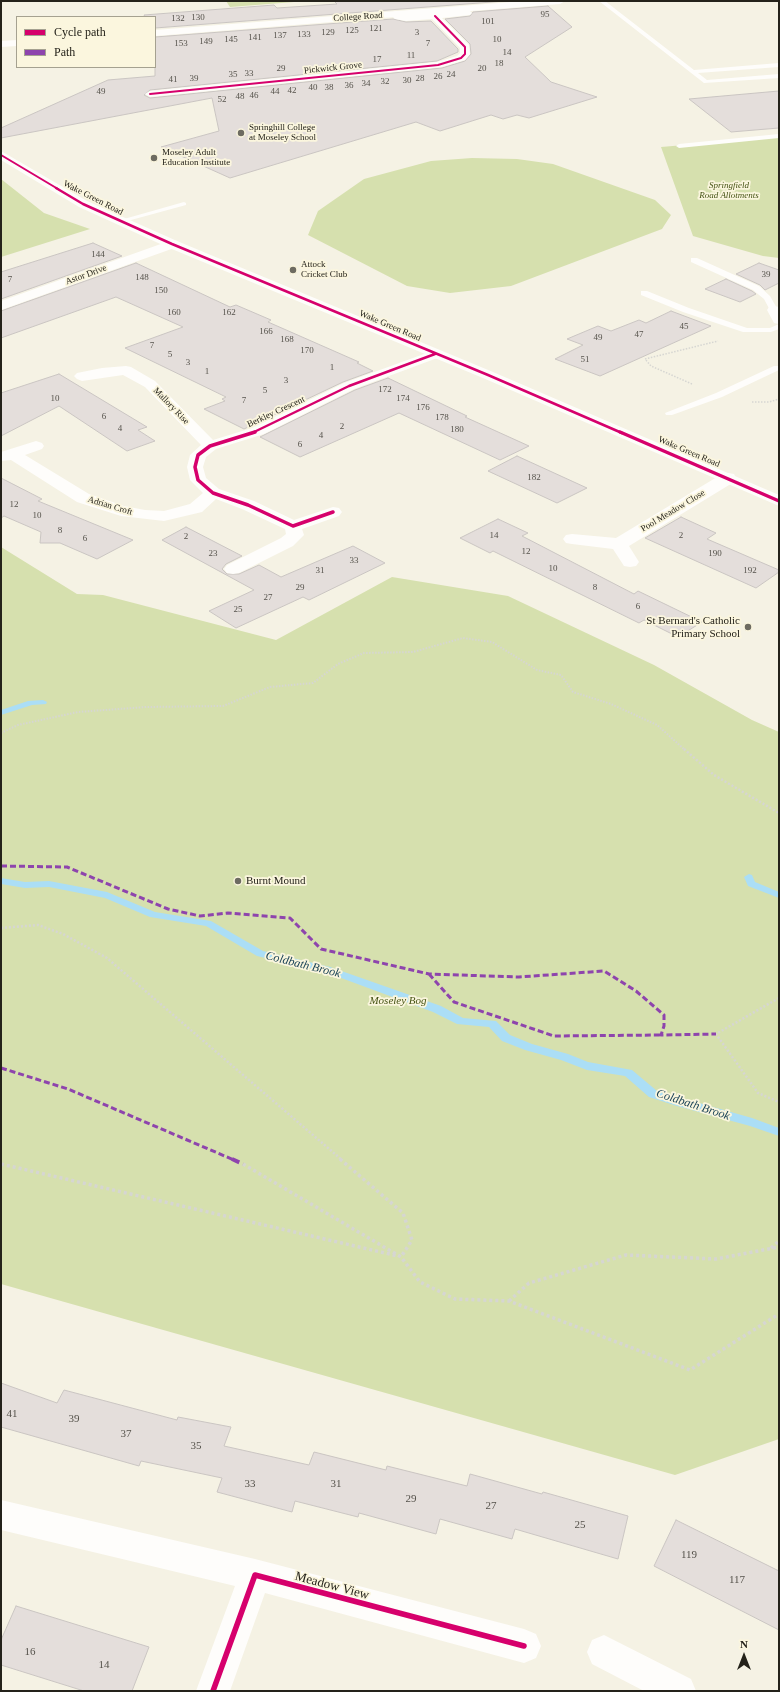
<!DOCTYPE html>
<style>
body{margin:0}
#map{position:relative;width:780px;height:1692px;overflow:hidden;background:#f5f2e4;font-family:"Times New Roman",serif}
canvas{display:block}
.frame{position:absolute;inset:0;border:2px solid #24221a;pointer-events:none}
.legend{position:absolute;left:16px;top:16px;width:140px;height:52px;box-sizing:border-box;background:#fbf6de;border:1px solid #a5a190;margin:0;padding:5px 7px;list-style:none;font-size:12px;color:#24221a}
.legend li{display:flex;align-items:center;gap:8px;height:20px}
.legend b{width:20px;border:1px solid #a5a190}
.north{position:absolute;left:724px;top:1636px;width:40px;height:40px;-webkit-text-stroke:3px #fbf6de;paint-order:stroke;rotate:0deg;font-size:11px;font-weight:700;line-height:16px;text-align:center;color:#24221a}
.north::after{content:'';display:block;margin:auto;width:14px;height:18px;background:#24221a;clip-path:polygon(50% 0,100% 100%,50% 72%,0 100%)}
</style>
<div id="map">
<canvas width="780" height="1692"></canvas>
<div class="frame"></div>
<ul class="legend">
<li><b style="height:5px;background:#d6006c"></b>Cycle path</li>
<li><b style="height:5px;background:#8e44ad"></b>Path</li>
</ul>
<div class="north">N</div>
</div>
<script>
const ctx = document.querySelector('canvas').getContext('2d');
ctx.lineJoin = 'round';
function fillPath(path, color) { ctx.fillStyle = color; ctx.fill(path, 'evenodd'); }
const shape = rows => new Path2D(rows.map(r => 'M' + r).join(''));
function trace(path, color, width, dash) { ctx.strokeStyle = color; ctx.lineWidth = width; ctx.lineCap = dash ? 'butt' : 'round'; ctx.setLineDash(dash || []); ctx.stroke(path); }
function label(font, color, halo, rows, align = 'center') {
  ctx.font = font + ' "Times New Roman",serif'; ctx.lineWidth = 3.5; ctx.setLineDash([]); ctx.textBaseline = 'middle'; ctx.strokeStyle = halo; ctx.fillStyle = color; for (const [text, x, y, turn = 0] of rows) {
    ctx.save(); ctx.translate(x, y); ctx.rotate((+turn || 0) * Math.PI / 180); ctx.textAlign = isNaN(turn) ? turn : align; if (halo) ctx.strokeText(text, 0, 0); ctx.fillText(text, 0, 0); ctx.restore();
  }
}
fillPath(shape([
 [226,1,294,1,294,2,230,7],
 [779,137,779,258,763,256,693,236,661,147],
 [472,158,517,159,553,164,655,200,671,215,662,229,511,286,450,293,407,286,308,235,318,211,364,179,431,161],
 [1,179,44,213,90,229,1,257],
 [1,547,77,594,103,595,276,640,392,577,508,596,654,665,752,720,779,732,779,1439,675,1475,1,1284]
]), '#d6e0ae');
fillPath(shape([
 [43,700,47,702,46,704,32,705,1,715,1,710,28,701,43,700],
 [749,874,752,875,755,882,779,892,779,898,748,886,744,877,749,874],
 [1,878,25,882,49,881,107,892,155,912,211,921,263,951,330,967,441,1006,463,1018,496,1021,510,1035,532,1044,568,1054,588,1062,632,1070,657,1091,752,1118,779,1128,779,1136,750,1126,677,1106,649,1097,625,1076,587,1070,561,1060,525,1050,502,1041,489,1027,457,1024,433,1012,325,972,257,956,206,926,150,917,105,898,49,887,25,888,1,884,1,878]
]), '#abdef6');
const building = shape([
 [334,1,505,1,155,28,155,17,145,17,144,15,274,5,277,8,337,4,334,1],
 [548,6,572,27,525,57,551,82,597,97,529,118,517,115,503,119,491,115,440,131,416,122,230,178,161,147,219,131,212,98,1,138,1,128,108,80,155,76,155,37,393,19,406,22,431,21,458,49,458,52,437,61,150,90,144,95,150,98,442,68,465,61,471,54,470,44,445,19,470,16,473,12,548,6],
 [779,91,779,128,731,132,689,99,779,91],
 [93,243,122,256,1,299,1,272,93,243],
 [136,263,230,307,236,305,271,320,268,322,359,362,357,363,373,371,343,382,244,429,204,409,225,401,222,399,226,397,125,348,183,327,116,297,1,338,1,311,136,263],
 [759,263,779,270,779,283,765,290,760,285,736,274,759,263],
 [726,279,752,291,756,294,740,302,705,289,726,279],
 [671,311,711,326,600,376,555,359,583,345,567,339,598,326,611,331,639,320,646,323,671,311],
 [59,374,147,427,138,430,155,441,127,451,59,406,1,436,1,393,59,374],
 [388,378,467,416,465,417,529,446,500,460,399,413,300,457,260,437,355,390,388,378],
 [517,456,587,488,557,503,488,471,517,456],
 [1,478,42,499,38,501,133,540,97,559,60,543,40,543,41,532,4,516,1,518,1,478],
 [681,517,716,533,707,539,779,570,779,572,756,588,645,538,681,517],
 [498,519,528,533,522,536,634,594,638,591,702,622,678,637,644,620,639,623,493,551,490,553,460,538,498,519],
 [186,527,242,556,226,564,222,569,227,574,239,574,259,565,281,577,353,546,385,563,309,600,303,597,236,628,209,611,254,590,162,540,186,527],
 [1,1383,57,1403,64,1390,177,1420,178,1417,231,1427,224,1446,309,1465,314,1452,386,1470,387,1466,467,1486,470,1474,542,1494,543,1492,628,1516,618,1559,515,1529,512,1539,440,1519,436,1534,359,1513,358,1517,295,1501,292,1512,217,1492,222,1478,141,1461,139,1466,1,1427,1,1383],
 [676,1520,779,1571,779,1630,654,1566,676,1520],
 [16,1606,149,1647,132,1691,84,1691,1,1665,1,1640,16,1606]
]);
fillPath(building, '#e4dedb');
trace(building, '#cac5c2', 1);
trace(shape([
 [692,384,651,366,645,359,718,341],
 [752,402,769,402,779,399]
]), '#d6d6d2', 1.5, [1.5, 1.5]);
trace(shape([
 [1,733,18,725,78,712,146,707,223,706,270,687,313,683,338,664,364,653,413,652,463,638,492,642,537,670,561,675,573,692,611,704,657,725,685,750]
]), '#d6d6d2', 2, [1.5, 1.5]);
trace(shape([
 [684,749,714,775,779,813],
 [1,928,38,925,63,934,107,958,342,1160],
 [779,998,716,1034,758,1093,779,1102]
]), '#d6d6d2', 2.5, [2, 2]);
trace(shape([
 [340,1159,403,1213,412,1240,401,1257],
 [1,1164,398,1256],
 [243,1164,401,1257,420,1282,455,1299,509,1301,690,1370,779,1314],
 [771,1248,779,1241],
 [509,1301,529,1283,626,1255,716,1259,779,1247]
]), '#d6d6d2', 3.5, [3, 3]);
fillPath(shape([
 [599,1,605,1,694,70,779,63,779,67,698,73,707,80,779,74,779,78,704,83,599,1],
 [779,134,779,138,679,148,676,146,679,144,779,134],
 [184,202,186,203,186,205,120,223,117,221,184,202],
 [691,258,697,258,759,286,770,296,778,310,771,312,764,299,753,290,691,262,691,258],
 [641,291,647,291,689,308,747,328,770,328,779,324,779,329,771,332,743,332,683,312,641,295,641,291],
 [774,366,779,366,779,370,722,397,672,415,666,415,665,413,716,393,774,366]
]), '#fefdfb');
fillPath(shape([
 [464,6,470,11,472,13,470,15,442,18,469,45,470,54,465,60,442,67,150,97,145,94,150,91,437,62,457,56,460,53,460,48,432,19,406,21,395,19,390,14,395,11,406,15,460,11,461,7,464,6],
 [172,240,177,241,179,244,177,247,1,310,1,301,172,240],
 [774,306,779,307,779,324,774,323,767,310,769,307,774,306],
 [435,350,440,351,442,354,440,357,354,389,264,434,216,449,206,457,203,467,206,478,219,489,254,501,294,520,333,507,339,508,342,512,339,516,302,529,304,535,293,546,239,573,233,574,227,573,224,569,227,565,281,538,286,534,285,529,242,509,216,499,202,512,164,521,121,516,77,502,11,460,1,461,1,452,36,441,42,443,44,446,42,449,25,455,89,494,124,506,145,510,164,511,190,504,203,493,190,480,187,467,190,455,201,445,145,387,123,375,82,381,77,379,74,376,77,373,102,368,126,366,131,367,155,381,213,440,252,428,344,383,435,350],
 [728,473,734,474,736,478,734,482,629,546,639,562,636,566,630,567,624,566,613,549,572,544,566,543,563,539,566,535,572,534,616,538,722,474,728,473],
 [1,1500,255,1559,524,1629,536,1634,541,1646,536,1658,524,1663,265,1593,230,1691,196,1691,235,1586,1,1530,1,1500],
 [604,1635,691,1679,696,1691,644,1691,592,1664,587,1652,592,1640,604,1635]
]), '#fefdfb');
fillPath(shape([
 [524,1,565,1,560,4,155,36,155,30,524,1],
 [17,40,17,46,1,47,1,41,17,40],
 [1,151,87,201,177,241,493,372,779,495,779,506,483,378,167,247,79,207,1,160,1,151]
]), '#fefdfb');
trace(shape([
 [1,866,67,867,168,909,200,916,228,913,290,918,321,949,429,974,519,977,604,971,636,991,664,1015,664,1026,661,1035,716,1034],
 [429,974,454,1002,554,1036,661,1035],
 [1,1068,68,1089,234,1160]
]), '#8e44ad', 3, [6, 3]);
trace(shape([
 [232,1159,243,1164]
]), '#8e44ad', 4, [8, 4]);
trace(shape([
 [150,94,438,65,461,58,465,54,465,47,435,16],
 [1,155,58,189]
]), '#d6006c', 2);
trace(shape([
 [56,188,83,204,172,244,488,375,622,433],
 [252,433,349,386,435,354]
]), '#d6006c', 2.5);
trace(shape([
 [255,432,210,446,198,455,195,467,198,480,213,493,248,505,293,526,333,512],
 [620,432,779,501]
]), '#d6006c', 3.5);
trace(shape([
 [213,1691,255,1575,524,1646]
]), '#d6006c', 5.5);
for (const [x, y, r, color] of [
 [241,133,4,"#6d6b61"],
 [154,158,4,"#6d6b61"],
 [293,270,4,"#6d6b61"],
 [748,627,4,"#6d6b61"],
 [238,881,4,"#6d6b61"]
]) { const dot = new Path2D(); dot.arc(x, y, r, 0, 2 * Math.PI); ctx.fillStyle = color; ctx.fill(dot); trace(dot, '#fbf6de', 1.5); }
label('9px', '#55524b', null, [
 ["95",545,15],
 ["130",198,18],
 ["132",178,19],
 ["101",488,22],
 ["121",376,29],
 ["125",352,31],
 ["129",328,33],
 ["3",417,33],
 ["133",304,35],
 ["137",280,36],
 ["141",255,38],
 ["145",231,40],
 ["10",497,40],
 ["149",206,42],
 ["153",181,44],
 ["7",428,44],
 ["14",507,53],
 ["11",411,56],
 ["17",377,60],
 ["18",499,64],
 ["29",281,69],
 ["20",482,69],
 ["33",249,74],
 ["35",233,75],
 ["24",451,75],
 ["26",438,77],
 ["39",194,79],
 ["28",420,79],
 ["41",173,80],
 ["30",407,81],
 ["32",385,82],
 ["34",366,84],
 ["36",349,86],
 ["40",313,88],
 ["38",329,88],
 ["42",292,91],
 ["49",101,92],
 ["44",275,92],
 ["46",254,96],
 ["48",240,97],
 ["52",222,100],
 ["144",98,255],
 ["39",766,275],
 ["148",142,278],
 ["7",10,280],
 ["150",161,291],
 ["160",174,313],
 ["162",229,313],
 ["45",684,327],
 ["166",266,332],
 ["47",639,335],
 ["49",598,338],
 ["168",287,340],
 ["7",152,346],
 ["170",307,351],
 ["5",170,355],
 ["51",585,360],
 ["3",188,363],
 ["1",332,368],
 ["1",207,372],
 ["3",286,381],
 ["172",385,390],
 ["5",265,391],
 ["10",55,399],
 ["174",403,399],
 ["7",244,401],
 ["176",423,408],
 ["6",104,417],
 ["178",442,418],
 ["2",342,427],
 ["4",120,429],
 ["180",457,430],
 ["4",321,436],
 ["6",300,445],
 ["182",534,478],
 ["12",14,505],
 ["10",37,516],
 ["8",60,531],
 ["14",494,536],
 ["2",681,536],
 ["2",186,537],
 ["6",85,539],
 ["12",526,552],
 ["23",213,554],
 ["190",715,554],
 ["33",354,561],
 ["10",553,569],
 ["31",320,571],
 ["192",750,571],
 ["29",300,588],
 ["8",595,588],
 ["27",268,598],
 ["6",638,607],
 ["25",238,610]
]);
label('9px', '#24221a', '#fbf6de', [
 ["College Road",358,17,-4],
 ["Pickwick Grove",333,68,-6],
 ["Wake Green Road",93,198,27],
 ["Astor Drive",86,275,-20],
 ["Wake Green Road",390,326,23],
 ["Mallory Rise",171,406,46],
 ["Berkley Crescent",276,412,-25],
 ["Wake Green Road",689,452,23],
 ["Adrian Croft",110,506,17],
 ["Pool Meadow Close",673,511,-31]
]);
label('9px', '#24221a', '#fbf6de', [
 ["Springhill College",249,128],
 ["at Moseley School",249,138],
 ["Moseley Adult",162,153],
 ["Education Institute",162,163],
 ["Attock",301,265],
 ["Cricket Club",301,275]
], 'left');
label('italic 9px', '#465415', '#fbf6de', [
 ["Springfield",729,186],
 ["Road Allotments",729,196]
]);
label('11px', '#24221a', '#fbf6de', [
 ["St Bernard's Catholic",740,621],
 ["Primary School",740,634],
 ["Burnt Mound",246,881,"left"]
], 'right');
label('italic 11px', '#465415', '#fbf6de', [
 ["Moseley Bog",398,1001]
]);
label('11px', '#55524b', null, [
 ["41",12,1414],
 ["39",74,1419],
 ["37",126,1434],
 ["35",196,1446],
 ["33",250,1484],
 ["31",336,1484],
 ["29",411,1499],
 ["27",491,1506],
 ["25",580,1525],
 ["119",689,1555],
 ["117",737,1580],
 ["16",30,1652],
 ["14",104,1665]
]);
label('italic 12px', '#153f54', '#fbf6de', [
 ["Coldbath Brook",303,965,14],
 ["Coldbath Brook",693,1105,18]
]);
label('13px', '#24221a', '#fbf6de', [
 ["Meadow View",332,1586,15]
]);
</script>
